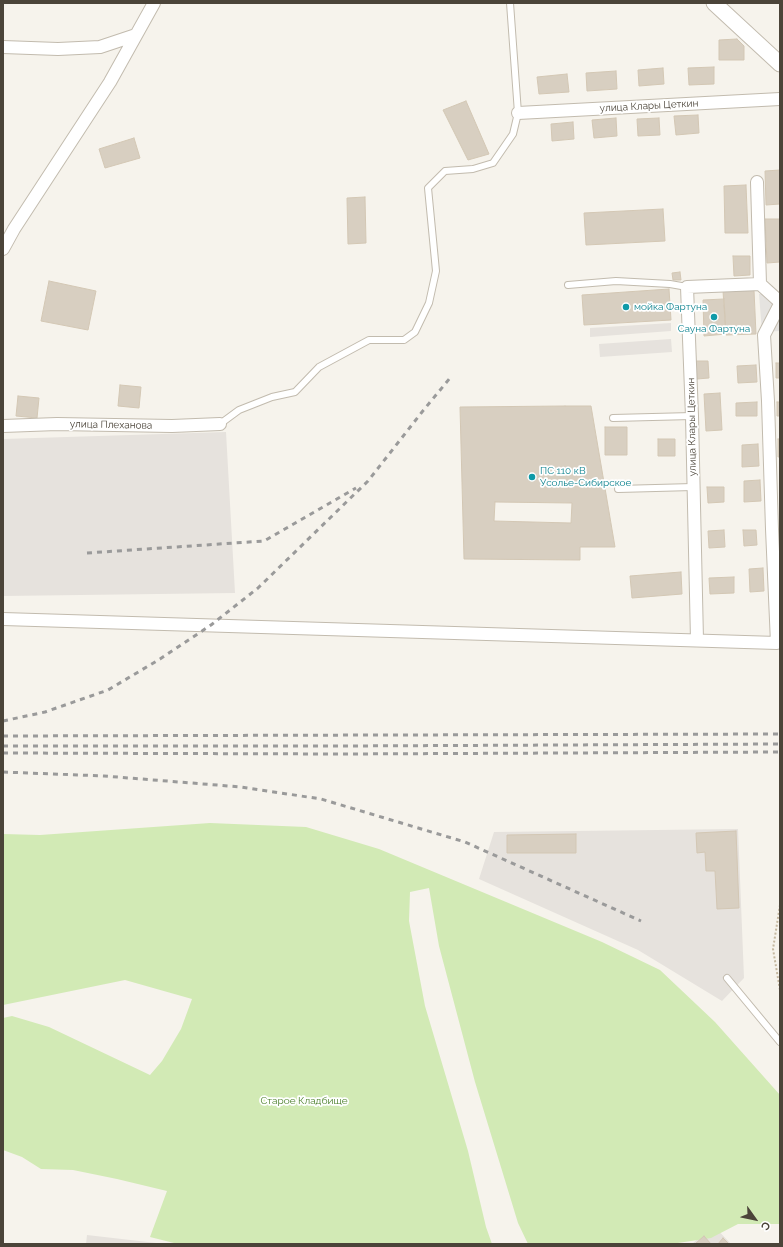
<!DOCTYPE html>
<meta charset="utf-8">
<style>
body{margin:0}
#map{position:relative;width:783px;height:1247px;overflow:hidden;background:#f6f3ec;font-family:Raleway,sans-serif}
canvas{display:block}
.frame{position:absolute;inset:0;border:4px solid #4b4439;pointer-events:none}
.north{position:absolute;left:735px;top:1199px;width:40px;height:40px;-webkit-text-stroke:3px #fff;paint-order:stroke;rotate:123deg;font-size:11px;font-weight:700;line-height:16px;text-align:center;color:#4b4439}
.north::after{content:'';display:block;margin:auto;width:14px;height:18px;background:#4b4439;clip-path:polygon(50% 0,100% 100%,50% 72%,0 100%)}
</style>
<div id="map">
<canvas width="783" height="1247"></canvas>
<div class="frame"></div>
<div class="north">С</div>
</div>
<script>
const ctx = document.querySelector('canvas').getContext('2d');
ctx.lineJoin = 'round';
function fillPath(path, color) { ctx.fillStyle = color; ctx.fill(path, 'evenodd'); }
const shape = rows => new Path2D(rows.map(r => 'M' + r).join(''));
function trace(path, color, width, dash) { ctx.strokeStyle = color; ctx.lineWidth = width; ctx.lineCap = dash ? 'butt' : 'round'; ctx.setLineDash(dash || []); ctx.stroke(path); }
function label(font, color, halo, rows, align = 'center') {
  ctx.font = font + ' Raleway,sans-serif'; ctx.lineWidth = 3.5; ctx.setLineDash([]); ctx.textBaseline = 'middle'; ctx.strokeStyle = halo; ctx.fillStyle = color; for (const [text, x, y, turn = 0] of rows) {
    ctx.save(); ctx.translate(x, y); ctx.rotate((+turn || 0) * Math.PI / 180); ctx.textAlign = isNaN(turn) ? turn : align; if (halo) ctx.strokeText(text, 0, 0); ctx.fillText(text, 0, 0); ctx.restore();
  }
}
fillPath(shape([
 [671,323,671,331,590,337,590,328],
 [671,339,672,352,600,357,599,344],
 [226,432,235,593,3,596,3,439],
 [738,829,744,978,722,1001,638,950,479,879,494,832],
 [713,1225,731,1244,692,1244],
 [87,1235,165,1244,86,1244]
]), '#e6e2dd');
fillPath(shape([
 [210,823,306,827,379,849,602,942,660,970,715,1022,780,1095,780,1224,738,1224,711,1238,671,1244,528,1244,518,1223,475,1082,439,946,429,888,410,892,409,921,425,1006,468,1151,486,1227,492,1244,178,1244,150,1237,167,1191,117,1179,73,1170,41,1169,22,1157,3,1150,3,1018,12,1016,49,1027,150,1075,162,1061,181,1029,192,999,125,980,3,1005,3,834,40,835]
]), '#d2eab5');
fillPath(shape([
 [780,292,780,331,762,332,759,294]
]), '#e5e3e0');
const building = shape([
 [737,39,744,46,744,60,719,60,719,40,737,39],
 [714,67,714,84,689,85,688,68,714,67],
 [663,68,664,84,639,86,638,70,663,68],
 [616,71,617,89,587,91,586,73,616,71],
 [567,74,569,92,539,94,537,77,567,74],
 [466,101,489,154,468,160,443,110,466,101],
 [698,115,699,133,676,135,674,116,698,115],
 [616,118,617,136,594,138,592,120,616,118],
 [659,118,660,135,638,136,637,119,659,118],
 [573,122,574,139,552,141,551,124,573,122],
 [134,138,140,158,105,168,99,149,134,138],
 [780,170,780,204,766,205,765,171,780,170],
 [746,185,748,233,725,233,724,186,746,185],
 [365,197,366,243,348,244,347,198,365,197],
 [663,209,665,241,586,245,584,213,663,209],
 [765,219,780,219,780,262,767,263,765,219],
 [733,256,750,256,750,275,734,276,733,256],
 [680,272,681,280,673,280,672,273,680,272],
 [49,281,96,291,88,330,41,321,49,281],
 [669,289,671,320,584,325,582,295,669,289],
 [754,290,756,334,726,335,723,291,754,290],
 [724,299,726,334,704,336,703,300,724,299],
 [696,361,708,361,709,378,697,379,696,361],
 [776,363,780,363,780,378,776,378,776,363],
 [756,365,757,382,738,383,737,366,756,365],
 [120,385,141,387,139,408,118,406,120,385],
 [720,393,722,430,706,431,704,394,720,393],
 [18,396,39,398,37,418,16,416,18,396],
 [757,402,757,416,736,416,736,403,757,402],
 [777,402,780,402,780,416,777,416,777,402],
 [565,406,591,406,615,547,580,547,580,560,464,559,460,407,565,406],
 [605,427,627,427,627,455,605,455,605,427],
 [658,439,675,439,675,456,658,456,658,439],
 [778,439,780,439,780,457,778,457,778,439],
 [758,444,759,466,742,467,742,445,758,444],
 [760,480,761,501,744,502,744,481,760,480],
 [707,487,724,487,724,502,708,503,707,487],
 [495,502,572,503,571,523,494,521,495,502],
 [724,530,725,547,709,548,708,531,724,530],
 [743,530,756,530,757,545,744,546,743,530],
 [763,568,764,591,750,592,749,569,763,568],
 [681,572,682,594,632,598,630,576,681,572],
 [734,577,734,593,710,594,709,578,734,577],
 [736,831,739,908,717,909,715,871,706,871,705,852,697,853,696,833,736,831],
 [576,834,576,853,507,853,507,835,576,834],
 [704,1236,711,1244,695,1244,704,1236],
 [723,1238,729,1244,718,1244,723,1238]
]);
fillPath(building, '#d8cfc1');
trace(building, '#d3c7b4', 1);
const service = shape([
 [568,285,616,281,670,284,687,287],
 [613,418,692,416],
 [220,424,239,410,272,397,295,392,319,367,369,340,404,340,415,332,429,303,436,271,428,188,445,171,473,169,493,163,513,134,518,113,510,3],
 [618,489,693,487],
 [727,978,780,1042]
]);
const minor = shape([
 [3,47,58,49,100,47,136,35],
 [518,113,780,99],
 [757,182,760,284,780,302],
 [3,249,14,229,110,82,154,3],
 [3,426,57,424,172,426,220,424],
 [3,619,777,643,772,529,768,401,764,335,780,304],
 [697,640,692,416,687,287,760,284]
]);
const tertiary = shape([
 [714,3,780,64]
]);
trace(service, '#c2bbae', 8);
trace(minor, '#c2bbae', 14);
trace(tertiary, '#c2bbae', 17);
trace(shape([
 [780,905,773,949,780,990]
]), '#c4b79f', 2, [2, 2]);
trace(service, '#fff', 6);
trace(minor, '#fff', 12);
trace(tertiary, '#fff', 15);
trace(shape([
 [87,553,264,541,356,488],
 [3,721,45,712,108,690,160,659,211,625,258,588,368,481,422,412,450,378],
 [3,736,780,734],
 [3,746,341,746,780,744],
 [3,753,342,754,780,752],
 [3,772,104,776,241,787,321,799,465,842,641,921]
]), '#9a9a9a', 3, [5, 5]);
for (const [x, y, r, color] of [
 [626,307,4,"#0f9aa8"],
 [714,317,4,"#0f9aa8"],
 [532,477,4,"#0f9aa8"]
]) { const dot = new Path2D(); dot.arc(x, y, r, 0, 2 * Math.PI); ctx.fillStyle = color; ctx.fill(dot); trace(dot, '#fff', 1.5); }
label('10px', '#4b4439', '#fff', [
 ["улица Клары Цеткин",649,106,-3],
 ["улица Плеханова",111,425,1],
 ["улица Клары Цеткин",692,427,-91]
]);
label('10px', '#0d838f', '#fff', [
 ["мойка Фартуна",634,307],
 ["Сауна Фартуна",714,329,"center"],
 ["ПС 110 кВ",540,471],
 ["Усолье-Сибирское",540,483]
], 'left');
label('10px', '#4a7f2a', '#fff', [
 ["Старое Кладбище",304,1101]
]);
</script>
